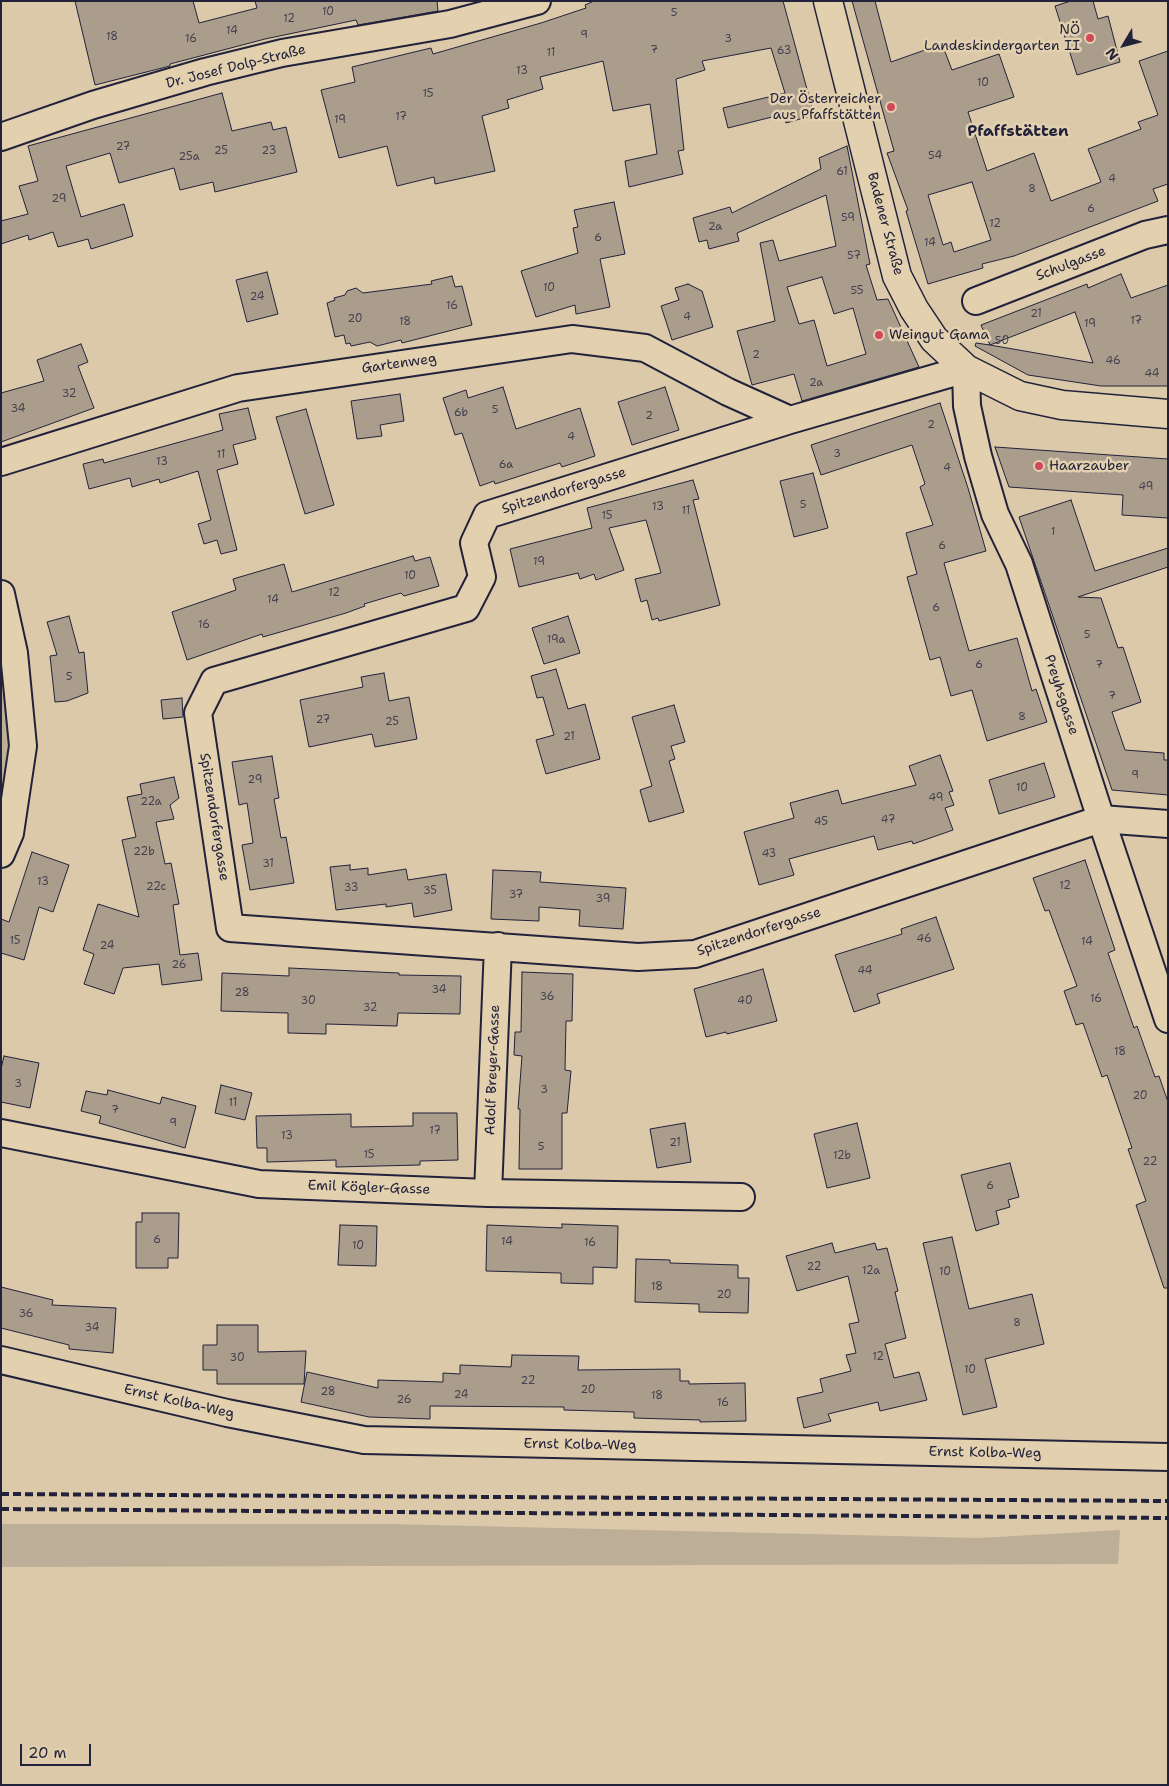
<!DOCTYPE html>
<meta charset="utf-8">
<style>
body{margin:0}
#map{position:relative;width:1169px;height:1786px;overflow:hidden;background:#dbc9a9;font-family:"Shantell Sans",sans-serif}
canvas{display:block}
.frame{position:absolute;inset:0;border:2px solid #22223b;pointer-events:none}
.north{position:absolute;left:1099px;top:20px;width:50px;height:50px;-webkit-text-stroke:4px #e3d0ae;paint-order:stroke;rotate:233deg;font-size:14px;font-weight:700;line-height:20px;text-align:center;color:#22223b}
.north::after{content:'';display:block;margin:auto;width:18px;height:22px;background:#22223b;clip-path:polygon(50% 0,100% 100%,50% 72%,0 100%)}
.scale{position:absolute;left:20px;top:1744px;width:71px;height:22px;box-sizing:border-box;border:2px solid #22223b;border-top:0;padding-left:6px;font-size:15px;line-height:18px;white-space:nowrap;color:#22223b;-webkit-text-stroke:4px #e3d0ae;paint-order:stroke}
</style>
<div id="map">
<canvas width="1169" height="1786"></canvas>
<div class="frame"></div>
<div class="north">N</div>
<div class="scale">20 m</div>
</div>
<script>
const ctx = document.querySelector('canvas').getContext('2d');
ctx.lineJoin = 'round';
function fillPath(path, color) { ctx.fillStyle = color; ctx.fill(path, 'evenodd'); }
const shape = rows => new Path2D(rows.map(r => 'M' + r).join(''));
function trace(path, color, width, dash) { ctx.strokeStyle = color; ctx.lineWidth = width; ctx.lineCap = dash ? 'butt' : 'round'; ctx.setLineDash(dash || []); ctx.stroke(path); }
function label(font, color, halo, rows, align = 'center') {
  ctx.font = font + ' "Shantell Sans",sans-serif'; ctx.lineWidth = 5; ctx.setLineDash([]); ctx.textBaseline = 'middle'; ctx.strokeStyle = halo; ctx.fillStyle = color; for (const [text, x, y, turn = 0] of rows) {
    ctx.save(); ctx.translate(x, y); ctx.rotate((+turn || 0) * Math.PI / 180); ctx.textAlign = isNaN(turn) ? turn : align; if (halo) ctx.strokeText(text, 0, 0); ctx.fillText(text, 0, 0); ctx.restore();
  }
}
fillPath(shape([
 [1,660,5,660,15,707,1,826],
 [1,1524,390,1524,978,1538,1120,1530,1118,1564,1,1567]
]), '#bdae97');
const building = shape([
 [75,1,193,1,199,23,257,8,255,1,437,1,438,11,358,25,356,20,265,39,170,64,170,66,95,85,75,1],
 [594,1,783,1,814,115,786,123,784,114,728,128,723,108,785,93,771,48,702,61,705,70,676,79,684,150,678,151,683,174,629,187,625,161,657,154,650,104,613,111,603,61,540,77,543,89,507,100,509,108,482,116,495,171,435,184,434,177,397,186,387,146,339,158,321,90,355,82,352,67,431,48,433,54,541,23,586,8,585,5,594,1],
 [852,1,875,1,891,62,942,44,952,70,999,54,1014,97,968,112,987,171,1034,153,1051,201,1101,182,1088,149,1141,129,1138,122,1158,115,1139,61,1168,51,1168,184,1153,189,1158,201,1014,256,982,264,983,268,928,284,906,211,908,210,887,153,894,151,852,1],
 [972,182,991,240,954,252,951,242,943,245,928,195,972,182],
 [1071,1,1093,1,1098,19,1108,16,1120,62,1077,75,1055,6,1071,1],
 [222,93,232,131,271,122,273,130,286,127,297,172,215,192,213,182,180,190,174,168,119,183,110,153,66,166,81,217,124,204,133,236,91,249,88,239,58,247,53,232,29,240,28,235,1,244,1,221,28,214,19,186,38,181,28,146,222,93],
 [847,146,870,264,866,265,877,300,888,299,919,367,802,401,794,374,752,385,737,331,775,321,760,243,773,240,779,261,836,246,826,195,737,233,739,241,709,249,707,240,699,242,693,218,730,207,732,213,821,169,819,158,847,146],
 [822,277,834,314,853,308,866,354,827,366,814,320,799,324,787,287,822,277],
 [614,202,625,254,600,259,610,307,576,314,575,305,536,317,521,271,578,253,573,228,578,227,574,210,614,202],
 [267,272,278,314,247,322,236,280,267,272],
 [1121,274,1131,298,1168,285,1168,386,1101,386,1028,375,975,346,976,343,990,345,981,325,1087,284,1088,288,1121,274],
 [1075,312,1093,363,990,345,1075,312],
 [452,276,455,287,462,286,472,325,402,343,401,340,377,346,370,342,351,346,350,343,346,344,344,335,335,337,327,303,335,300,334,298,345,295,347,291,356,288,363,293,432,284,431,281,452,276],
 [688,284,702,291,713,327,672,340,661,306,679,300,675,288,688,284],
 [81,344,88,362,78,366,94,408,1,442,1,393,44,381,37,360,81,344],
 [503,387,516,429,580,408,595,456,562,467,560,463,495,484,494,481,480,486,462,433,455,435,443,398,466,390,468,398,503,387],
 [665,387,679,430,632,445,618,402,665,387],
 [400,394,404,421,380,425,382,436,357,439,351,401,400,394],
 [940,403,968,488,986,551,944,563,969,651,1017,638,1032,691,1036,689,1047,722,987,741,972,690,951,696,940,657,930,660,907,577,917,574,906,533,933,525,920,487,925,484,912,445,821,475,811,445,940,403],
 [248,408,256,439,233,445,238,464,217,470,237,550,221,554,217,540,204,544,198,524,211,520,198,471,160,483,159,479,132,487,130,478,89,489,83,464,103,459,104,463,223,430,219,414,248,408],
 [306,409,334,505,305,514,276,417,306,409],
 [995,447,1168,459,1168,518,1122,515,1123,495,1009,487,995,447],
 [813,473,828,528,794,537,780,481,813,473],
 [693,480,699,499,693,500,720,605,659,621,658,618,652,620,647,600,641,602,635,579,661,573,646,520,609,528,624,570,596,580,594,574,580,579,578,573,519,587,510,549,592,528,587,508,693,480],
 [1071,500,1095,571,1168,548,1168,567,1078,597,1101,598,1118,648,1123,647,1141,702,1112,712,1125,750,1164,753,1164,760,1168,760,1168,795,1112,790,1019,517,1071,500],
 [413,556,415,561,430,557,439,586,404,596,401,593,364,604,365,606,346,613,263,637,262,634,187,660,172,612,236,590,233,579,284,564,292,592,413,556],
 [69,616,79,653,84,652,88,693,67,701,55,702,50,656,57,655,47,622,69,616],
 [568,616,580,653,544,664,532,628,568,616],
 [556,669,568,709,585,704,600,759,546,774,536,740,554,735,543,697,537,698,531,676,556,669],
 [384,673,389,701,409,697,417,739,375,747,372,734,309,747,300,700,363,687,361,677,384,673],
 [182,698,183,717,163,719,161,700,182,698],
 [674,705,685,742,671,746,675,759,669,761,684,812,649,822,640,790,652,786,632,717,674,705],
 [940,755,953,791,949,792,954,805,945,808,953,830,913,844,912,841,878,850,874,836,789,859,794,875,759,885,744,832,794,818,790,803,838,790,842,804,916,785,909,766,940,755],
 [272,756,279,798,274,799,281,838,286,837,294,883,250,890,242,845,253,843,247,803,239,805,232,762,272,756],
 [1044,763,1055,797,999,814,989,780,1044,763],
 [174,777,179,798,170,805,174,819,156,822,165,864,171,863,179,904,173,905,180,955,198,953,202,980,162,985,159,964,123,968,114,994,84,984,94,954,83,950,98,904,139,917,122,840,136,837,127,797,142,794,140,784,174,777],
 [32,852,69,865,53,912,39,907,24,960,1,953,1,919,9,922,32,852],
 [1085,860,1115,950,1108,953,1134,1028,1137,1026,1155,1077,1159,1076,1168,1102,1168,1288,1164,1288,1136,1205,1146,1201,1128,1149,1132,1148,1107,1075,1102,1077,1083,1023,1076,1025,1064,991,1077,986,1049,910,1045,911,1033,878,1085,860],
 [350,865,350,870,368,868,368,875,406,869,408,880,446,874,452,910,414,917,412,903,386,907,386,904,336,910,330,867,350,865],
 [493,870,541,872,540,882,626,888,623,929,579,926,580,910,539,907,539,921,491,919,493,870],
 [936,917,954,969,877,994,880,1003,854,1012,835,955,902,934,901,929,936,917],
 [289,968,399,973,399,975,461,976,460,1014,398,1013,397,1026,326,1024,326,1034,288,1033,288,1013,221,1011,222,973,289,976,289,968],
 [763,969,777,1021,727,1034,726,1032,706,1037,694,989,763,969],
 [522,972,573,974,572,1021,566,1021,565,1070,571,1071,567,1113,562,1113,562,1169,519,1169,520,1109,518,1109,522,1056,514,1055,515,1032,521,1032,522,972],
 [4,1056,39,1063,30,1108,1,1102,1,1069,4,1056],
 [221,1085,252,1093,245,1120,215,1113,221,1085],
 [108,1090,160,1104,162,1097,196,1106,185,1148,99,1123,101,1116,81,1111,86,1091,107,1095,108,1090],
 [413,1113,457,1113,458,1160,420,1161,420,1165,336,1167,336,1160,267,1162,267,1148,257,1148,256,1116,351,1114,351,1127,413,1126,413,1113],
 [685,1123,691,1162,657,1168,650,1129,685,1123],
 [857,1123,870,1178,827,1188,814,1134,857,1123],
 [1010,1163,1019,1197,1008,1200,1010,1207,996,1211,999,1224,976,1231,961,1175,1010,1163],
 [142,1213,179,1213,178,1258,168,1258,168,1268,136,1268,136,1222,142,1222,142,1213],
 [562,1224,618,1226,617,1268,593,1267,593,1284,561,1283,561,1273,486,1271,487,1225,562,1228,562,1224],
 [340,1225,377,1226,376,1266,338,1265,340,1225],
 [952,1237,969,1309,1032,1294,1044,1344,985,1359,997,1407,963,1415,923,1243,952,1237],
 [832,1243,835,1253,875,1243,877,1250,887,1248,898,1291,895,1292,906,1338,885,1344,894,1378,919,1372,927,1400,880,1411,878,1402,828,1414,831,1421,804,1428,797,1398,823,1392,820,1379,851,1371,846,1355,856,1353,849,1324,859,1322,848,1276,797,1291,786,1256,832,1243],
 [636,1259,670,1260,670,1263,738,1265,738,1278,749,1278,748,1313,699,1312,699,1304,635,1302,636,1259],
 [1,1287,53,1300,52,1305,116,1308,113,1353,69,1349,69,1345,1,1328,1,1287],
 [217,1325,258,1325,258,1352,306,1351,304,1384,217,1384,217,1370,203,1370,203,1345,217,1345,217,1325],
 [512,1355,579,1356,578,1370,680,1369,680,1381,689,1381,689,1384,745,1383,746,1421,700,1422,700,1420,634,1418,634,1412,564,1410,564,1407,430,1406,430,1419,369,1417,301,1402,307,1372,378,1388,378,1380,443,1382,443,1373,460,1374,460,1365,511,1367,512,1355]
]);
fillPath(building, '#aa9d8c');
trace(building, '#22223b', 1);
const minor = shape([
 [1,137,93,105,205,72,282,53,450,24,537,1],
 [976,301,1145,235,1168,230],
 [1,462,238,388,572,339,645,348,728,392,790,420],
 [1,594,14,653,23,746,10,833,1,854],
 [1168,824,1101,819,695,954,638,957,230,928,198,713,214,681,466,608,482,577,474,543,487,515,790,420,966,369,967,406,978,456,995,514,1019,564,1101,819,1168,1019],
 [1,1133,259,1184,488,1193,741,1197],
 [488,1193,498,946],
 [1,1360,227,1413,364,1440,1168,1457]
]);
const major = shape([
 [828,1,897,276,914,309,934,339,966,369,1020,396,1062,405,1168,414]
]);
trace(minor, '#22223b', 30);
trace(major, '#22223b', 31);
trace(minor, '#e3d0ae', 26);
trace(major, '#e3d0ae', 28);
trace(shape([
 [1,1494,1168,1501],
 [1,1509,1168,1518]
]), '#22223b', 4, [8, 4]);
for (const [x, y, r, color] of [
 [1090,38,5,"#d1495b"],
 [891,107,5,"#d1495b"],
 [879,335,5,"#d1495b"],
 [1039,466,5,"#d1495b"]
]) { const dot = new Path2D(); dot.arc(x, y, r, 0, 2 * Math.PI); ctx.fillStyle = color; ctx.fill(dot); trace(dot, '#e3d0ae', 2); }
label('11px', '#44414f', null, [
 ["10",328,12],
 ["5",674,13],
 ["12",289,19],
 ["14",232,31],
 ["9",584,35],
 ["18",112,37],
 ["16",191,39],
 ["3",728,39],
 ["7",654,50],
 ["63",784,51],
 ["11",551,53],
 ["13",522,71],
 ["10",983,83],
 ["15",428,94],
 ["17",401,117],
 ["19",340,120],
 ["27",123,147],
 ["25",221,151],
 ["23",269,151],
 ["54",935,156],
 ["25a",189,157],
 ["61",842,172],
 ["4",1112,179],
 ["8",1032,189],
 ["29",59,199],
 ["6",1091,209],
 ["59",848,218],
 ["12",995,224],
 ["2a",715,227],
 ["6",598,238],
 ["14",930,243],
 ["57",854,256],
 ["10",549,288],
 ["55",857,291],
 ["24",257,297],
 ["16",452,306],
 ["21",1036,314],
 ["4",687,317],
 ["20",355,319],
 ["17",1136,321],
 ["18",405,322],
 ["19",1090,324],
 ["50",1002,341],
 ["2",756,355],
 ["46",1113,361],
 ["44",1152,374],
 ["2a",816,383],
 ["32",69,394],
 ["34",18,409],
 ["5",495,410],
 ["6b",461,413],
 ["2",649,416],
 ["2",931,425],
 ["4",571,437],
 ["3",837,454],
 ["11",221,455],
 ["13",162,462],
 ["6a",506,465],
 ["4",947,468],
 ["49",1146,487],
 ["5",803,505],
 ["13",658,507],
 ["11",686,511],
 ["15",607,516],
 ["1",1053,532],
 ["6",942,546],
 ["19",539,562],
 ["10",410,576],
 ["12",334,593],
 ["14",273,600],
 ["6",936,608],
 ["16",204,625],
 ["5",1087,635],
 ["19a",556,640],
 ["6",979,665],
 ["7",1099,665],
 ["5",69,677],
 ["7",1112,696],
 ["8",1022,717],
 ["27",323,720],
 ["25",392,722],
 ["21",569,737],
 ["9",1135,775],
 ["29",255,780],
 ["10",1022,788],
 ["49",936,798],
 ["22a",151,802],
 ["47",888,820],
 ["45",821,822],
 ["22b",144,852],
 ["43",769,854],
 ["31",268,864],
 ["13",43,882],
 ["12",1065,886],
 ["22c",156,887],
 ["33",351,888],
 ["35",430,891],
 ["37",516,895],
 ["39",603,899],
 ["46",924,939],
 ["15",15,941],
 ["14",1087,942],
 ["24",107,946],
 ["26",179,965],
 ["44",865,971],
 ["34",439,990],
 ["28",242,993],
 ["36",547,997],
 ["16",1096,999],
 ["30",308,1001],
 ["40",745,1001],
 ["32",370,1008],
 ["18",1120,1052],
 ["3",18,1084],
 ["3",544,1090],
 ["20",1140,1096],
 ["11",233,1103],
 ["7",115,1110],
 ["9",173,1123],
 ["17",435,1131],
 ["13",287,1136],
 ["21",675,1143],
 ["5",541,1147],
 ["15",369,1155],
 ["12b",842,1156],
 ["22",1150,1162],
 ["6",990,1186],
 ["6",157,1240],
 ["14",507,1242],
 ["16",590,1243],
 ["10",358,1246],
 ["22",814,1267],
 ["12a",871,1271],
 ["10",945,1272],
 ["18",657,1287],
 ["20",724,1295],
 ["36",26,1314],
 ["8",1017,1323],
 ["34",92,1328],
 ["12",878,1357],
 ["30",237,1358],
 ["10",970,1370],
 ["22",528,1381],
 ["20",588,1390],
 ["28",328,1392],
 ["24",461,1395],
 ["18",657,1396],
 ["26",404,1400],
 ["16",723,1403]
]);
label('14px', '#22223b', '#e3d0ae', [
 ["NÖ",1080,30],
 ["Landeskindergarten II",1080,46],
 ["Der Österreicher",881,99],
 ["aus Pfaffstätten",881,115],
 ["Weingut Gama",889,335,"left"],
 ["Haarzauber",1049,466,"left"]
], 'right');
label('14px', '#22223b', '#e3d0ae', [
 ["Dr. Josef Dolp-Straße",236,67,-14],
 ["Badener Straße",885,224,75],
 ["Schulgasse",1071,264,-21],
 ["Gartenweg",399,364,-8],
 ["Spitzendorfergasse",564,491,-17],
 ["Preyhsgasse",1061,695,72],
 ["Spitzendorfergasse",214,817,81],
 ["Spitzendorfergasse",759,932,-18],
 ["Adolf Breyer-Gasse",493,1070,-88],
 ["Emil Kögler-Gasse",369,1188,2],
 ["Ernst Kolba-Weg",179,1402,13],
 ["Ernst Kolba-Weg",580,1445,1],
 ["Ernst Kolba-Weg",985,1453,1]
]);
label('bold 16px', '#22223b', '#e3d0ae', [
 ["Pfaffstätten",1018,132]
]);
</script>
